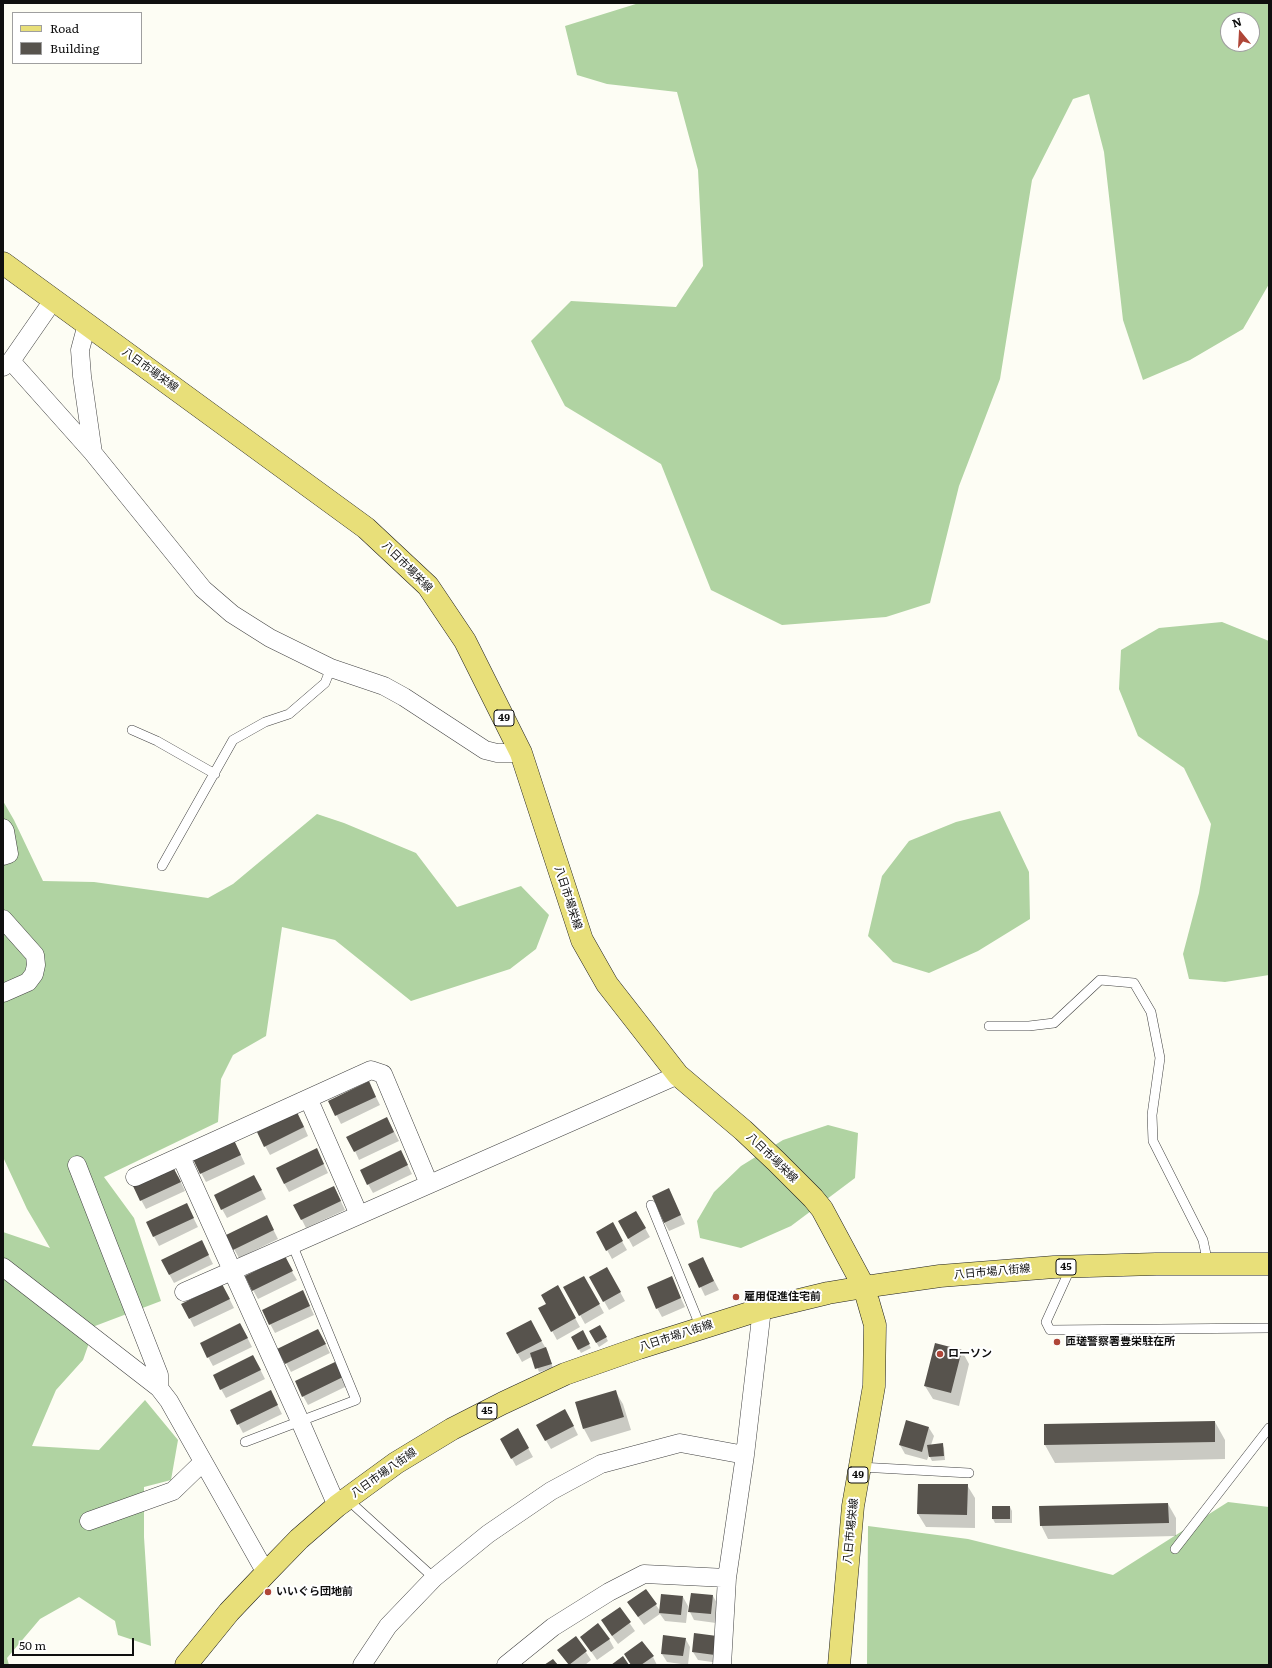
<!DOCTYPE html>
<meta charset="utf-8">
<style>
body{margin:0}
#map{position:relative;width:1272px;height:1668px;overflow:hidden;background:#fdfdf4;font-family:Literata,serif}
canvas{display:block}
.frame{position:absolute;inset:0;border:4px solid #0f0f0f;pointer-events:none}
.legend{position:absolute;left:12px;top:12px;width:130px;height:52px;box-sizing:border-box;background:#fff;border:1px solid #9f9f9f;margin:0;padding:5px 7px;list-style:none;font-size:12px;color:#0f0f0f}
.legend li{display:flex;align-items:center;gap:8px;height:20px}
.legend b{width:20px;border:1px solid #9f9f9f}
.north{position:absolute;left:1220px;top:12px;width:40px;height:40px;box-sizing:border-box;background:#fff;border:1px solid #9f9f9f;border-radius:50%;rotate:342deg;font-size:11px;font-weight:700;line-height:16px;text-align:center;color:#0f0f0f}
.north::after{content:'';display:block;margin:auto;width:14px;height:18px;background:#af4638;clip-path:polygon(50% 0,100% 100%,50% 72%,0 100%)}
.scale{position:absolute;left:12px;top:1638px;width:122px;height:18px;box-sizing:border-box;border:2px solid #0f0f0f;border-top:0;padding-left:5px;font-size:12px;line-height:14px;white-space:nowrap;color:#0f0f0f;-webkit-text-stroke:3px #fff;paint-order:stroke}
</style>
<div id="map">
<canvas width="1272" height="1668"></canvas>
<div class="frame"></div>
<ul class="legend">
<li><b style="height:5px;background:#e8df79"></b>Road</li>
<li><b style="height:11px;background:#57534d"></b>Building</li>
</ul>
<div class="north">N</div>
<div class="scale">50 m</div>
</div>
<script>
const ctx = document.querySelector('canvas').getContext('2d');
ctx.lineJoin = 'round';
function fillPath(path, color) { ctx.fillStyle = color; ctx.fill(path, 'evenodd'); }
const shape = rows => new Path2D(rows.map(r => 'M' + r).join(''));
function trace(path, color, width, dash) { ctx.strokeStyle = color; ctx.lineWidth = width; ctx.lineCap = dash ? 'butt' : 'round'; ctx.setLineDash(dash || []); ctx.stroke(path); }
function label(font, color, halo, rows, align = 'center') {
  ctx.font = font + ' Literata,"Noto Sans JP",serif'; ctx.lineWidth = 4; ctx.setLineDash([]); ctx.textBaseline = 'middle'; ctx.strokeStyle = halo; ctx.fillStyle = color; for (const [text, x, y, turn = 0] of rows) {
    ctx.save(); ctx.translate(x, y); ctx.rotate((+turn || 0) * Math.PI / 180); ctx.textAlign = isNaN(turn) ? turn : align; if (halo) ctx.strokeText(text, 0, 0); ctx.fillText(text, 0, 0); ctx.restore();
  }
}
fillPath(shape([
 [639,3,1269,3,1269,284,1243,329,1190,360,1143,380,1123,320,1104,152,1089,94,1073,99,1032,180,1000,379,959,486,930,603,886,617,782,625,711,590,661,464,565,406,531,341,571,301,676,307,703,266,698,170,677,92,607,84,577,75,565,26],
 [1228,20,1252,20,1252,44,1228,44],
 [1222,622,1269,641,1269,975,1225,982,1189,979,1183,954,1199,893,1211,824,1184,768,1138,736,1119,689,1121,650,1159,628],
 [3,801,14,820,43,881,94,882,208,898,233,884,317,814,344,823,416,853,457,907,521,886,549,915,536,949,510,969,411,1001,335,940,282,927,266,1036,233,1055,221,1079,218,1122,104,1177,134,1218,161,1301,95,1326,83,1360,56,1390,32,1446,99,1450,145,1400,178,1440,171,1480,144,1487,144,1537,151,1646,118,1635,115,1621,79,1597,40,1619,7,1658,9,1665,3,1665,3,1232,50,1248,27,1209,3,1157],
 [1000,811,1029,872,1030,919,978,951,929,973,893,962,868,936,882,876,909,841,956,822],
 [828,1125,858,1133,855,1178,791,1226,741,1248,700,1238,697,1221,714,1192,741,1166,783,1140],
 [1228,1502,1269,1507,1269,1665,867,1665,868,1526,968,1539,1113,1575]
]), '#b0d3a2');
fillPath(shape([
 [373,1091,380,1105,341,1124,330,1102],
 [387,1118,399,1141,359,1160,355,1151],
 [302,1122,308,1136,270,1155,258,1133],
 [238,1149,245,1164,206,1182,194,1160],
 [321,1158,328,1173,289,1192,284,1183],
 [405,1160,412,1174,373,1193,368,1184],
 [178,1176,185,1191,146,1209,134,1187],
 [259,1185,266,1199,227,1218,222,1209],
 [334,1187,345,1210,306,1228,295,1206],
 [669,1190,685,1224,669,1231,664,1222],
 [636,1212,650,1237,633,1247,619,1221],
 [191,1213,198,1227,159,1246,147,1223],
 [612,1224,627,1250,612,1259,597,1232],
 [271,1225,278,1239,239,1258,234,1249],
 [206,1250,213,1264,174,1283,169,1274],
 [703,1259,719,1290,705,1296,690,1265],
 [288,1265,297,1280,258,1299,253,1290],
 [607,1268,625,1301,609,1310,591,1278],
 [584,1277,604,1313,585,1324,565,1288],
 [671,1277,685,1307,662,1317,657,1308],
 [558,1287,580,1327,557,1340,540,1309,548,1304],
 [227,1294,234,1308,194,1327,190,1319],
 [307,1300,314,1315,275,1333,263,1311],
 [600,1326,608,1341,599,1347,590,1332],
 [535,1330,548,1352,553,1368,539,1372,533,1356,522,1362,517,1353],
 [582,1332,591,1348,581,1353,572,1337],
 [245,1333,252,1347,213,1366,208,1357],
 [323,1339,330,1353,291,1372,286,1363],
 [962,1351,969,1364,959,1406,933,1399,925,1386],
 [335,1363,347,1386,308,1405,303,1396],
 [258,1365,265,1379,226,1398,221,1389],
 [615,1391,623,1404,631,1430,591,1442,584,1429],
 [275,1400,282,1414,243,1433,231,1410],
 [570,1419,578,1435,551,1449,537,1425],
 [1215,1422,1225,1440,1225,1459,1055,1463,1045,1445,1045,1425],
 [929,1428,934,1436,931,1445,942,1444,944,1448,945,1460,932,1461,929,1455,927,1460,905,1454,900,1445],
 [518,1430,533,1457,516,1466,501,1439],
 [967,1485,975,1498,975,1528,926,1527,918,1514],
 [1168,1504,1176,1518,1176,1536,1048,1539,1041,1525],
 [993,1507,1010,1507,1012,1511,1012,1523,995,1523,993,1519],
 [713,1596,718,1605,716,1623,694,1620,690,1612],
 [683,1597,688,1606,686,1623,665,1621,660,1614,644,1625,628,1603,656,1605,660,1611],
 [619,1608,635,1631,618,1644,607,1629],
 [576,1637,591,1660,585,1665,569,1665,559,1650],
 [581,1637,609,1639,614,1648,597,1660],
 [716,1637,719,1663,698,1660,693,1652],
 [685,1638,690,1647,688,1665,667,1662,662,1654],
 [653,1657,657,1665,631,1665]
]), '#0003');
fillPath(shape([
 [369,1081,376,1097,335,1116,328,1101],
 [297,1112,304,1127,264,1147,257,1132],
 [387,1117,394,1132,354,1152,346,1137],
 [234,1140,241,1155,200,1174,193,1159],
 [317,1148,324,1164,284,1184,276,1168],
 [401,1150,408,1165,367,1185,360,1170],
 [173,1167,181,1182,140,1201,133,1186],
 [254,1175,262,1190,221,1210,214,1195],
 [334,1186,341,1201,301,1220,293,1205],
 [669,1188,681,1215,664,1223,652,1196],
 [187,1203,194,1218,153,1237,146,1222],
 [636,1211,646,1228,628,1239,618,1221],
 [267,1215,274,1230,233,1250,226,1235],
 [613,1222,623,1241,606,1251,596,1232],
 [202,1240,209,1255,169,1275,161,1260],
 [285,1256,293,1271,252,1291,245,1276],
 [703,1257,714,1281,699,1288,688,1264],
 [607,1267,621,1292,603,1302,589,1277],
 [584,1276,600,1304,579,1316,563,1287],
 [672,1276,681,1298,656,1309,647,1287],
 [222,1284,230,1299,189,1319,181,1304],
 [558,1285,576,1318,551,1332,538,1308,546,1304,541,1295],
 [303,1290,310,1306,269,1325,262,1310],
 [531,1320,542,1341,517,1354,506,1333],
 [240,1323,248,1338,207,1358,200,1343],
 [600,1325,607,1337,596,1343,589,1331],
 [318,1329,326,1344,285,1364,277,1349],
 [583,1330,590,1344,578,1350,571,1337],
 [935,1343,962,1350,951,1393,924,1386],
 [546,1347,552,1364,535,1369,530,1353],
 [253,1355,261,1370,220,1390,213,1375],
 [335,1362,343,1377,302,1397,295,1381],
 [271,1390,278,1405,237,1425,230,1410],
 [616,1390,624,1417,583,1429,575,1402],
 [565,1409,574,1426,545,1441,536,1425],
 [906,1420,929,1427,922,1452,899,1445],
 [1215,1421,1215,1442,1044,1445,1044,1424],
 [518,1428,529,1448,511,1459,500,1439],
 [943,1443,944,1456,929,1457,927,1445],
 [918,1484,968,1484,967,1515,917,1514],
 [1168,1503,1169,1523,1040,1526,1039,1506],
 [992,1506,1010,1506,1010,1519,992,1519],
 [646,1589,657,1604,638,1617,627,1602],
 [691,1593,713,1595,711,1614,688,1612],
 [661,1594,683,1596,681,1615,659,1613],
 [620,1607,631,1622,612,1636,601,1620],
 [598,1623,610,1639,591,1652,580,1637],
 [694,1633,717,1636,715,1655,692,1652],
 [663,1635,686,1638,683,1656,661,1654],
 [576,1636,587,1651,569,1665,557,1650],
 [642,1641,654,1656,641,1665,631,1665,624,1654],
 [623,1656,629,1665,611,1665],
 [553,1659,558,1665,544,1665]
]), '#57534d');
const lane = shape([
 [132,730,157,741,215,774],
 [162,866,233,740,265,722,289,714,325,683,331,668],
 [989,1026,1029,1026,1054,1023,1100,980,1134,983,1151,1012,1160,1058,1152,1115,1153,1141,1203,1240,1208,1264],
 [651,1205,701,1328],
 [1071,1267,1046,1322,1050,1330,1269,1328],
 [245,1442,356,1400,292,1244],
 [860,1467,969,1473],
 [347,1499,434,1578],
 [1175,1549,1269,1428]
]);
const street = shape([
 [87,324,80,350,82,376,93,453],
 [11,361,93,453,203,589,232,614,270,638,331,668,384,686,404,697,485,750,497,753,521,753],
 [3,367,11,361,54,299],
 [3,828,5,831,9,854,3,856],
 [3,919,35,955,36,965,34,974,28,982,3,993],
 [309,1100,359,1215],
 [181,1157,300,1421,337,1506],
 [77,1165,159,1375,159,1388],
 [135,1177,371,1070,383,1074,429,1184],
 [3,1267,159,1388,169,1401,266,1573],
 [184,1292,678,1075],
 [89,1521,173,1491,203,1462],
 [362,1665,388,1626,434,1578,488,1534,551,1491,601,1464,680,1443,745,1455],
 [506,1665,553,1627,609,1592,644,1574,727,1578],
 [722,1665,727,1578,745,1455,762,1309]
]);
const primary = shape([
 [3,263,366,528,428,586,465,641,521,753,582,940,607,984,678,1075,743,1130,776,1161,813,1198,822,1209,864,1287,875,1325,874,1386,853,1506,839,1665],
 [186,1665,229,1612,266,1573,299,1539,337,1506,396,1463,452,1429,503,1403,565,1374,639,1348,762,1309,828,1293,864,1287,940,1276,1054,1267,1156,1264,1269,1264]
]);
trace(lane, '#424242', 10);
trace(street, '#424242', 19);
trace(primary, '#202020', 23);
trace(lane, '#fff', 9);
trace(street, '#fff', 18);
trace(primary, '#e8df79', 22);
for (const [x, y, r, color] of [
 [736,1297,4,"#af4638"],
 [1057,1342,4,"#af4638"],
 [940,1354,4,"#af4638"],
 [268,1592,4,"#af4638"]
]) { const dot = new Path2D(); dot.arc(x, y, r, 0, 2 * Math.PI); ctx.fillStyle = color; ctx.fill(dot); trace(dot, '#fff', 1.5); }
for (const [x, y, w] of [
 [504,718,20],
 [1066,1267,20],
 [487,1411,20],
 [858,1475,20]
]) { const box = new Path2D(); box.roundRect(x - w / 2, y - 8, w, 16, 3); ctx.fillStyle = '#fff'; ctx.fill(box); trace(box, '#0f0f0f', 1); }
label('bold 10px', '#0f0f0f', null, [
 ["49",504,718],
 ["45",1066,1267],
 ["45",487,1411],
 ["49",858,1475]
]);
label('11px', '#0f0f0f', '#fff', [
 ["八日市場栄線",150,370,36],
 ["八日市場栄線",407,567,45],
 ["八日市場栄線",568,898,72],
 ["八日市場栄線",772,1158,44],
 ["八日市場八街線",992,1272,-5],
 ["八日市場八街線",676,1336,-18],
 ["八日市場八街線",384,1473,-35],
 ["八日市場栄線",851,1531,-84]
]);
label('bold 11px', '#0f0f0f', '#fff', [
 ["雇用促進住宅前",744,1297],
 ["匝瑳警察署豊栄駐在所",1065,1342],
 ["ローソン",948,1354],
 ["いいぐら団地前",276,1592]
], 'left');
</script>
